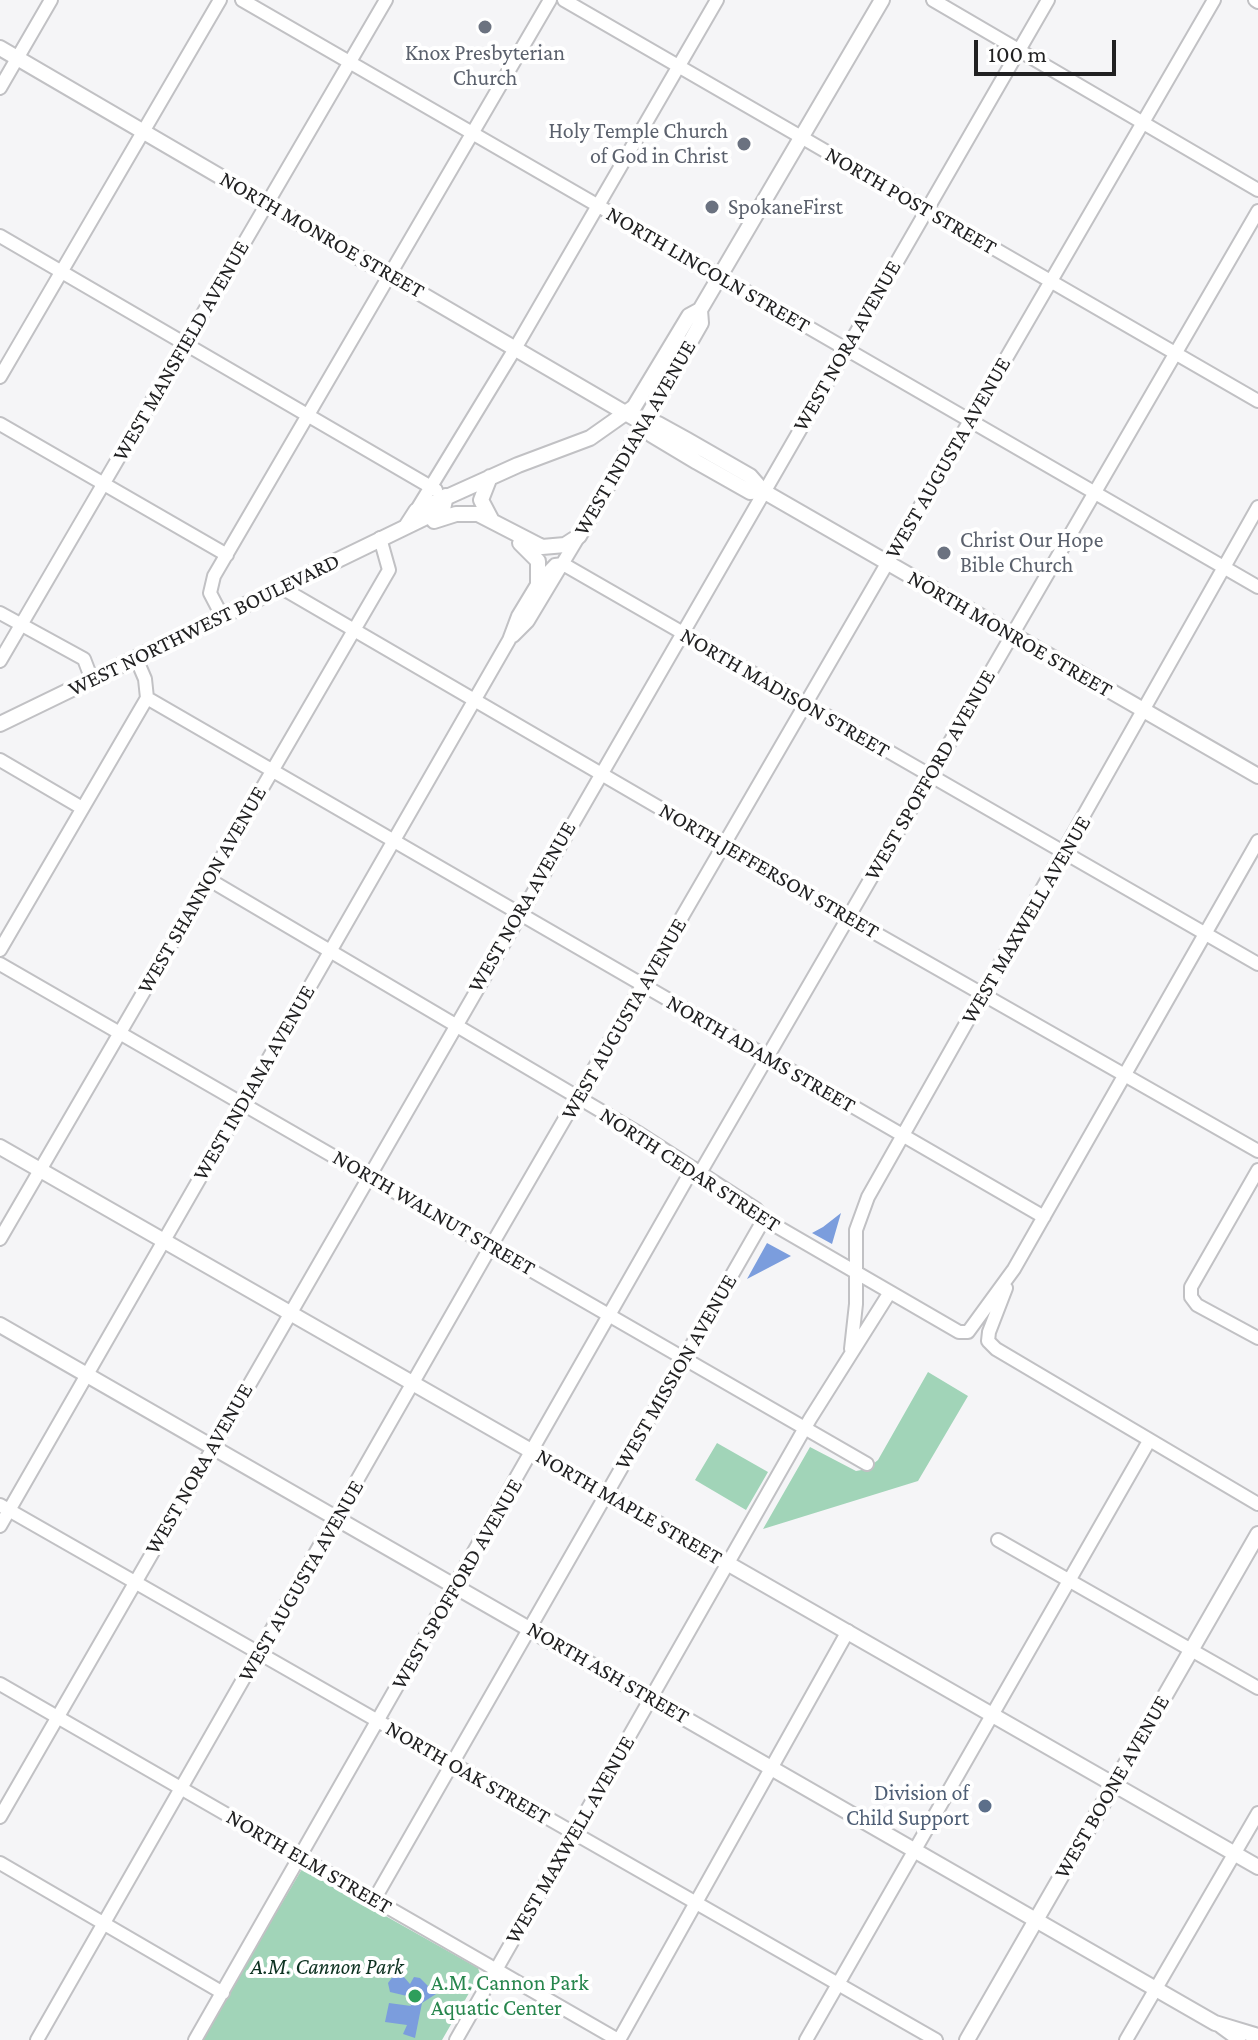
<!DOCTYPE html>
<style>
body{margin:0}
#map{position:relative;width:1258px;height:2040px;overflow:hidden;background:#f5f5f7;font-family:"Crimson Pro",serif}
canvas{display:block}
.scale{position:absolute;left:974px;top:40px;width:142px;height:36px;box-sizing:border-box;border:4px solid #212122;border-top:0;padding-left:10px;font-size:24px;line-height:28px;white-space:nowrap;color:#212122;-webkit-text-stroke:6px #fff;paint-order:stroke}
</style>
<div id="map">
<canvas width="1258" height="2040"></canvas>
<div class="scale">100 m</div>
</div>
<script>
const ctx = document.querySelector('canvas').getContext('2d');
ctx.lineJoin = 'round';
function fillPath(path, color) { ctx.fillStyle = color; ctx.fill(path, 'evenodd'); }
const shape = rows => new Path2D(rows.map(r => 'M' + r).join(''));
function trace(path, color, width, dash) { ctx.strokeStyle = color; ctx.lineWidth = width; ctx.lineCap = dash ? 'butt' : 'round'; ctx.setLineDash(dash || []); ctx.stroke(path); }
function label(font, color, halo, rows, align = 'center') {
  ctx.font = font + ' "Crimson Pro",serif'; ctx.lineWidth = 8; ctx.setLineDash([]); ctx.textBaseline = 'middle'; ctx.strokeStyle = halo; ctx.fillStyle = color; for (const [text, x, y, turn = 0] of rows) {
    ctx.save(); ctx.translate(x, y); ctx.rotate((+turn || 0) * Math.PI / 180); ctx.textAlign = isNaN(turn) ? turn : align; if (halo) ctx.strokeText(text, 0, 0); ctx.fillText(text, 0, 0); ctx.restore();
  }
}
fillPath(shape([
 [928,1372,968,1396,918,1481,763,1529,810,1447,856,1471,867,1469,878,1460],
 [717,1443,768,1472,746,1510,695,1480],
 [302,1869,478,1968,480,1974,442,2040,201,2040]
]), '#a1d4b8');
fillPath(shape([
 [841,1213,832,1244,812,1233,823,1227],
 [767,1243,791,1256,747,1279],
 [394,1975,403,1976,410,1984,414,1977,420,1978,436,1994,422,2003,415,2038,403,2034,407,2025,385,2022,389,2003,411,2006,407,1996,390,1992,388,1983]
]), '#7b9ddd');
const minor = shape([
 [242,0,1258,587],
 [564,0,1258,401],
 [933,0,1258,190],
 [1255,0,1258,2],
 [0,88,51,0],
 [0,236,436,490],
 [0,377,220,0],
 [0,424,227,555],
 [416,511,516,347,717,0],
 [563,564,1258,964],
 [282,588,847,917,1258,1151],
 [0,613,84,659,92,680],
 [222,616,210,593,214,576,550,0],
 [513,636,528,621,579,536],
 [0,661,386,0],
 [147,698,1044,1217],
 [0,760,82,808],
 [208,879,640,1134,756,1209,764,1219,959,1332,968,1332,1014,1269,1258,841],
 [0,950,147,698,145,679,136,658],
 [0,964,867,1464],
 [1258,1170,1191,1287,1191,1297,1197,1305,1258,1338],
 [700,1173,1258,211],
 [0,1239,389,570,380,538],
 [1006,1288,989,1332,988,1341,996,1349,1258,1504],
 [851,1349,856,1304,856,1230,868,1197,1258,507],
 [0,1505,936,2040],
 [0,1526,509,640,518,616,538,583,555,565,563,564],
 [998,1540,1258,1688],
 [0,1684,618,2040],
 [0,1817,1048,0],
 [0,1863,223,1993],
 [374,1900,764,1219],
 [1221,2027,1239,2040],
 [37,2040,491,1246,1214,0],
 [195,2040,693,1168],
 [456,2040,810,1419,890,1292],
 [619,2040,848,1631],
 [806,2040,1149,1441],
 [1126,2040,1258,1813]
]);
const major = shape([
 [0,48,627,414,643,423,652,435,697,462,750,492,763,491],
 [643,423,658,424,687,440,750,476,763,491,1258,776],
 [490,477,481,500,491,519],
 [434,521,456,514,478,514,542,547,565,545,579,536,701,323,700,310],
 [407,525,416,511,518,465,590,438,634,407,689,316,700,310,882,0],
 [520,543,538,561,538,583],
 [0,724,443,509,446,496],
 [0,1147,1258,1867],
 [0,1325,1215,2023,1258,2036],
 [967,2040,1258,1534]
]);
trace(minor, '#c1c1c4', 16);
trace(major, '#c1c1c4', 18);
trace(minor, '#fff', 12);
trace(major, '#fff', 14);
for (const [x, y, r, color] of [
 [485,27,8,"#6b7280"],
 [744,144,8,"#6b7280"],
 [712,207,8,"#6b7280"],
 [944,553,8,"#6b7280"],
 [985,1806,8,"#5c6f8a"],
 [415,1996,8,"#2e9e5b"]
]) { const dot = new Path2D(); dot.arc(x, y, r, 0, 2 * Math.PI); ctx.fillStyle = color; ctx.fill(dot); trace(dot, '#fff', 3); }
label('22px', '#5b616d', '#fff', [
 ["Knox Presbyterian",485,53,"center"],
 ["Church",485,78,"center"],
 ["Holy Temple Church",728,131,"right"],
 ["of God in Christ",728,156,"right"],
 ["SpokaneFirst",728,207],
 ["Christ Our Hope",960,540],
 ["Bible Church",960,565]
], 'left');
label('22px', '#212122', '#fff', [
 ["NORTH POST STREET",911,201,30],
 ["NORTH MONROE STREET",322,235,30],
 ["NORTH LINCOLN STREET",708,270,30],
 ["WEST NORA AVENUE",847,346,-60],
 ["WEST MANSFIELD AVENUE",181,351,-60],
 ["WEST INDIANA AVENUE",635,438,-60],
 ["WEST AUGUSTA AVENUE",948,458,-60],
 ["WEST NORTHWEST BOULEVARD",204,625,-26],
 ["NORTH MONROE STREET",1010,634,30],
 ["NORTH MADISON STREET",785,693,30],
 ["WEST SPOFFORD AVENUE",930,775,-60],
 ["NORTH JEFFERSON STREET",769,871,30],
 ["WEST SHANNON AVENUE",202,890,-60],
 ["WEST NORA AVENUE",522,907,-60],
 ["WEST MAXWELL AVENUE",1026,920,-60],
 ["WEST AUGUSTA AVENUE",624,1019,-60],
 ["NORTH ADAMS STREET",761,1054,30],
 ["WEST INDIANA AVENUE",254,1083,-60],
 ["NORTH CEDAR STREET",690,1170,33],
 ["NORTH WALNUT STREET",434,1213,30],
 ["WEST MISSION AVENUE",676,1372,-60],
 ["WEST NORA AVENUE",199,1469,-60],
 ["NORTH MAPLE STREET",629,1507,30],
 ["WEST AUGUSTA AVENUE",301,1581,-60],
 ["WEST SPOFFORD AVENUE",457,1584,-60],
 ["NORTH ASH STREET",608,1673,30],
 ["NORTH OAK STREET",468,1773,30],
 ["WEST BOONE AVENUE",1112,1787,-60],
 ["WEST MAXWELL AVENUE",570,1840,-60],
 ["NORTH ELM STREET",309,1862,30]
]);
label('22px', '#4e5e75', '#fff', [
 ["Division of",969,1793],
 ["Child Support",969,1818]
], 'right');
label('italic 22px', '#0c3120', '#fff', [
 ["A.M. Cannon Park",327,1967]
]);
label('22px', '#27864d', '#fff', [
 ["A.M. Cannon Park",431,1983],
 ["Aquatic Center",431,2008]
], 'left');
</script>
